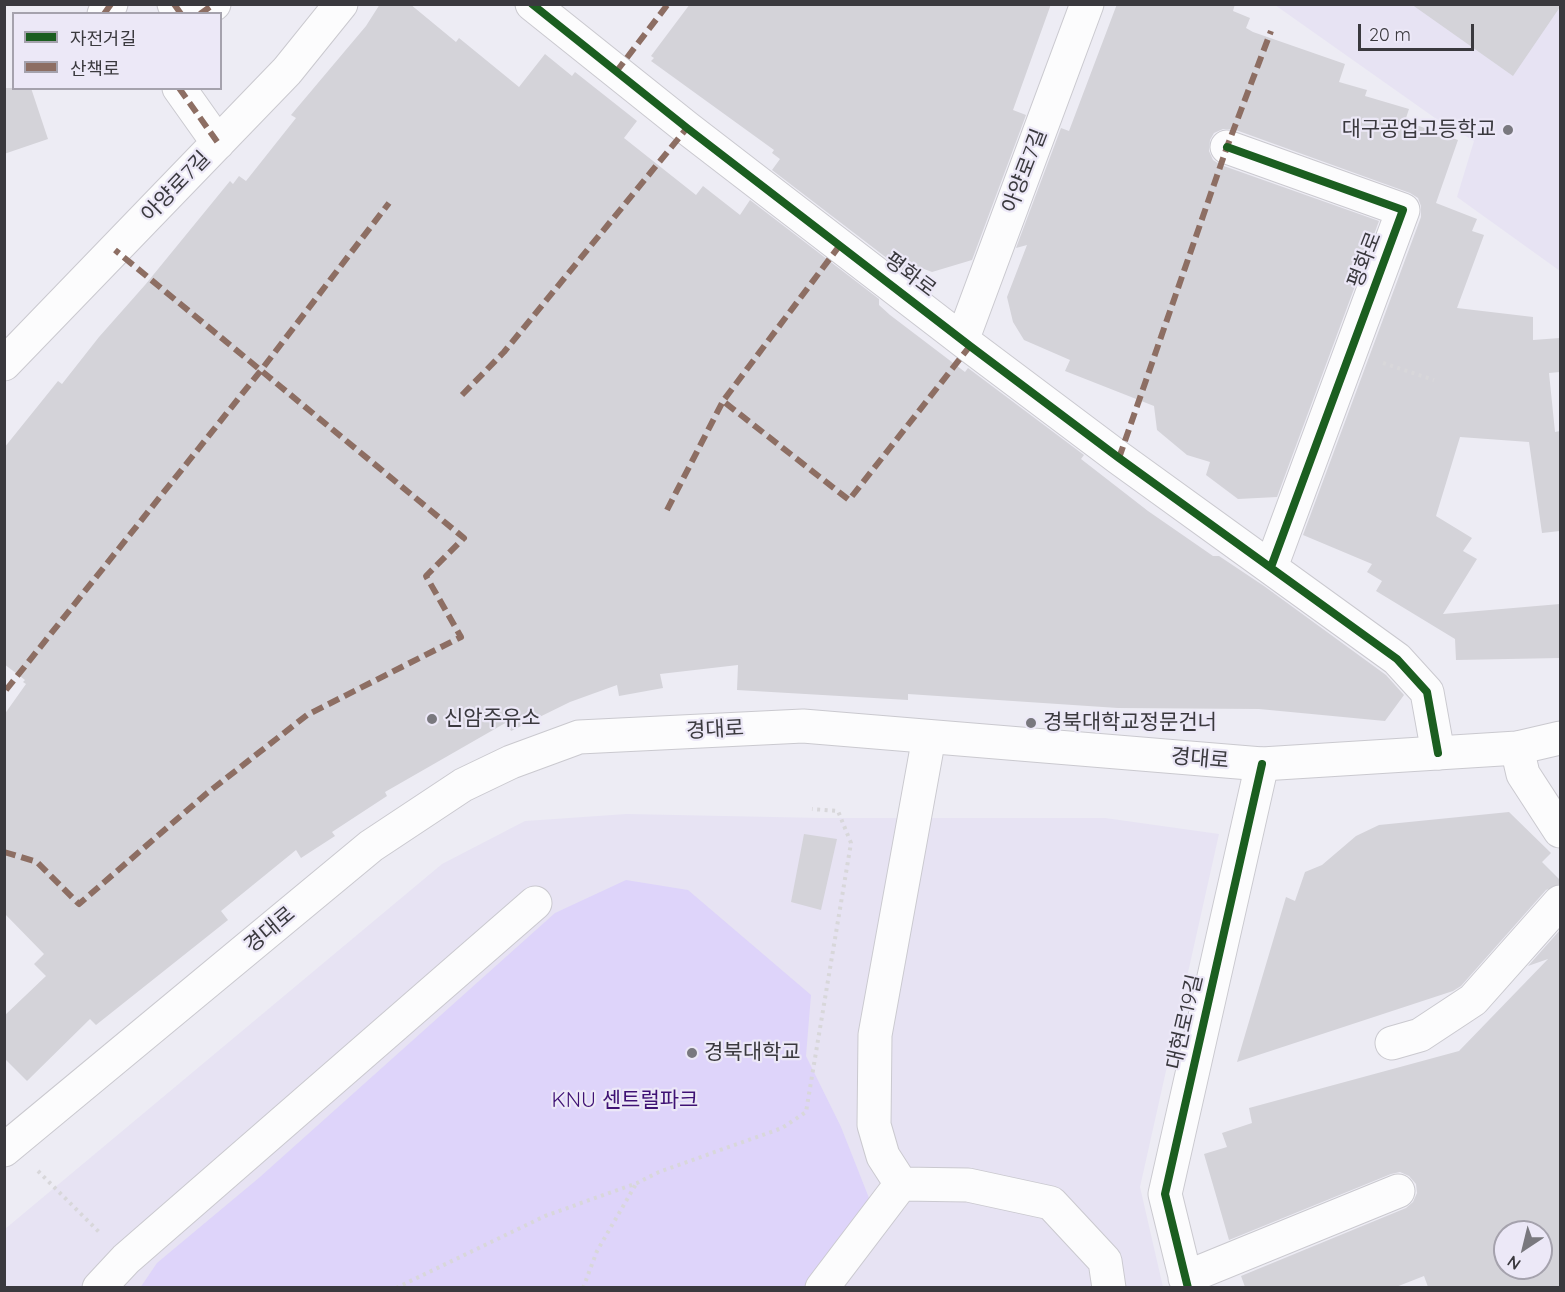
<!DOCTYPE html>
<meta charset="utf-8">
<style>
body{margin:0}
#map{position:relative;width:1565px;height:1292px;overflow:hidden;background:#edecf4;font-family:Quicksand,"Noto Sans KR",sans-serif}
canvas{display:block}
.frame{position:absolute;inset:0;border:6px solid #3a393e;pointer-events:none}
.legend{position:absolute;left:12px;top:12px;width:210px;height:78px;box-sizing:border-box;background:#ece8f7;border:2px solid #a5a2ad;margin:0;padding:8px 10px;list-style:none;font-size:18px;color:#3a393e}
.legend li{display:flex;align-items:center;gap:12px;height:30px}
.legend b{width:30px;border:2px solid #a5a2ad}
.north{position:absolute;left:1493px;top:1220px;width:60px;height:60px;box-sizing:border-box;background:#ece8f7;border:2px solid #a5a2ad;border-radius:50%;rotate:215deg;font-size:16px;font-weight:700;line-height:24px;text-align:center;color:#3a393e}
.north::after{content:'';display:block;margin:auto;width:21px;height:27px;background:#79787e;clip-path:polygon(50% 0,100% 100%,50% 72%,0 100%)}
.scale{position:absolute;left:1358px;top:24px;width:116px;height:27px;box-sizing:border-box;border:3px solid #3a393e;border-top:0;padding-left:8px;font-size:18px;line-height:21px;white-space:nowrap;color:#3a393e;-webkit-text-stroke:4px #ece8f7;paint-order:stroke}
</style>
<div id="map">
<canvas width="1565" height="1292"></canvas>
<div class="frame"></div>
<ul class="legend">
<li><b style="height:8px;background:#1b5e20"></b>자전거길</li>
<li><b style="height:8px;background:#8d6e63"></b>산책로</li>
</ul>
<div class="north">N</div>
<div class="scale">20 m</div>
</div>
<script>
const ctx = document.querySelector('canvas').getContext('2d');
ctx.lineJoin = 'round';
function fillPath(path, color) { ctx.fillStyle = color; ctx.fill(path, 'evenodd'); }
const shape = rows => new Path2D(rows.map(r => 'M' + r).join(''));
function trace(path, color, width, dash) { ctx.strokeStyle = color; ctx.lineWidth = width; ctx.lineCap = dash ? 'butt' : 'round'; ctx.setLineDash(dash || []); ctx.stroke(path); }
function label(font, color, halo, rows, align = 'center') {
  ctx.font = font + ' Quicksand,"Noto Sans KR",sans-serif'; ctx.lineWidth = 4.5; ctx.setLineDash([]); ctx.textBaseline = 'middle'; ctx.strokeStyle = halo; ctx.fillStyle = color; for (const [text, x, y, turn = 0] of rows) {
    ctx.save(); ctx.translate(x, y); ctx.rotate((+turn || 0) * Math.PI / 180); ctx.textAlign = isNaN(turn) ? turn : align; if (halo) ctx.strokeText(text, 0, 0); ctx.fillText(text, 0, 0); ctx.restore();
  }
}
fillPath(shape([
 [1275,5,1560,5,1560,271,1457,197,1474,141,1435,118],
 [627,814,821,818,1105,818,1219,834,1140,1187,1163,1287,5,1288,5,1229,442,864,525,821]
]), '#e7e3f3');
fillPath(shape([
 [626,880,688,890,811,995,806,1056,841,1127,869,1198,847,1237,807,1287,140,1288,157,1263,260,1177,555,913]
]), '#ded4fa');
fillPath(shape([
 [380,4,410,4,456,42,459,38,519,87,545,54,572,76,575,72,637,121,624,138,696,195,703,186,740,215,750,200,879,299,879,305,890,315,965,372,968,368,1084,455,1081,459,1148,511,1213,556,1219,556,1264,586,1386,675,1404,695,1385,721,1259,709,1118,708,908,694,908,700,737,690,738,665,660,674,663,688,619,696,617,685,570,702,511,731,507,722,385,792,387,796,332,832,335,836,301,858,296,850,221,911,228,920,96,1025,90,1019,27,1081,4,1058,4,1016,46,976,34,964,44,954,4,913,4,715,26,684,23,682,25,680,4,664,4,448,58,381,62,384,99,337,145,285,230,181,233,184,239,176,246,181,296,118,291,115,366,26],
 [690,4,1051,4,1013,110,1026,115,972,260,932,272,911,264,905,272,772,170,780,159,772,153,774,150,651,61,654,58,651,56],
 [1117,4,1235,4,1233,11,1250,18,1246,28,1253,32,1345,64,1339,82,1367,90,1365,96,1409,109,1405,121,1458,140,1436,203,1477,219,1472,231,1484,235,1457,308,1533,317,1533,340,1560,338,1560,372,1549,373,1555,432,1560,431,1560,531,1542,533,1529,442,1460,437,1436,516,1472,538,1463,551,1477,559,1443,614,1560,604,1560,658,1456,660,1455,639,1376,591,1382,581,1367,572,1372,564,1303,535,1421,217,1421,206,1418,198,1410,193,1233,129,1223,129,1214,133,1210,140,1209,151,1213,160,1221,165,1379,221,1277,497,1238,499,1206,475,1210,462,1187,455,1157,430,1154,406,1065,371,1070,360,1024,340,1013,322,1007,297,1027,245,1016,248,1061,128,1069,131],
 [1411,4,1560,4,1560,7,1513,76],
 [4,88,31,88,48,139,4,154],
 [1509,812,1551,853,1542,862,1560,880,1560,884,1546,890,1461,986,1453,991,1237,1062,1286,897,1295,901,1305,872,1322,865,1356,836,1379,825],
 [804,834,837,839,821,910,791,902],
 [1560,930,1560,1287,1428,1287,1424,1276,1396,1287,1245,1287,1241,1276,1406,1208,1413,1202,1417,1193,1416,1184,1409,1176,1400,1172,1391,1174,1229,1240,1204,1154,1227,1147,1222,1133,1252,1123,1249,1108,1459,1051,1548,959,1528,966],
 [1505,1232,1541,1232,1541,1268,1505,1268]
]), '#d4d3d9');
const minor = shape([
 [174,4,181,14],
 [532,4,687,128,970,346,1119,458,1397,659,1427,692,1438,753],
 [104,14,111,4],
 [200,14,214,4],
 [179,88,218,143],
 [1227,147,1403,210,1271,567],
 [963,338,1087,4],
 [4,364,287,71,341,4],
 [1517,748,1523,774,1560,831],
 [1392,1043,1420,1035,1473,1000,1560,902],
 [901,1184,968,1185,1051,1203,1105,1261,1109,1288],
 [1185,1278,1398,1191],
 [99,1288,126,1259,535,903],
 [822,1288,901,1184,883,1156,874,1125,875,1035,929,737],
 [1188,1288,1165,1194,1262,764]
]);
const major = shape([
 [4,1150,371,846,463,785,511,762,579,737,803,726,1262,764,1517,748,1560,738]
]);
trace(minor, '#cac9cf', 35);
trace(major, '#cac9cf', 35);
trace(shape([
 [1383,363,1434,380],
 [38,1171,101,1234],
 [396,1288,545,1216,637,1183,659,1172,782,1128,806,1112,851,843,838,811,812,809],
 [583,1288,597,1251,636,1184]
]), '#d8d7da', 4, [3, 4.5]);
trace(minor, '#fcfcfd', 33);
trace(major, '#fcfcfd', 33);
trace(shape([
 [174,4,181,14],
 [104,14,111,4],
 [200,14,214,4],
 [616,72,668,4],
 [179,88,218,143],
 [840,245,723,401,849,500,970,346],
 [462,395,504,352,687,128],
 [1119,458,1227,147,1271,31],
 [667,510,723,401],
 [6,690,262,369,389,203],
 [4,852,37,862,79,904,206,794,307,715,461,637,426,576,464,538,115,250]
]), '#8d6e63', 6, [12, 6]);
trace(shape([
 [532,4,687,128,970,346,1119,458,1397,659,1427,692,1438,753],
 [1227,147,1403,210,1271,567],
 [1188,1288,1165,1194,1262,764]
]), '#1b5e20', 8);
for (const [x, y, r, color] of [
 [1508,130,6,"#79787e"],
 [432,719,6,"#79787e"],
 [1031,723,6,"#79787e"],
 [692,1053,6,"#79787e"]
]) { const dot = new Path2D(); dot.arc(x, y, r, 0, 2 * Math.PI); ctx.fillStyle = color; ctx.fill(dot); trace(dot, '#ece8f7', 2); }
label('21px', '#3a393e', '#ece8f7', [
 ["대구공업고등학교",1496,130,"right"],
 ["신암주유소",444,719],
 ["경북대학교정문건너",1043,723],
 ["경북대학교",704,1053]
], 'left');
label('21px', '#3a393e', '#ece8f7', [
 ["아양로7길",1025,171,-69],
 ["아양로7길",176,187,-46],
 ["평화로",1365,260,-69],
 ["평화로",910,275,37],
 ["경대로",715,730,-3],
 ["경대로",1200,759,5],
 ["경대로",270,930,-40],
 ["대현로19길",1185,1022,-77]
]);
label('21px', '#3f1274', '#ece8f7', [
 ["KNU 센트럴파크",625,1101]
]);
</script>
